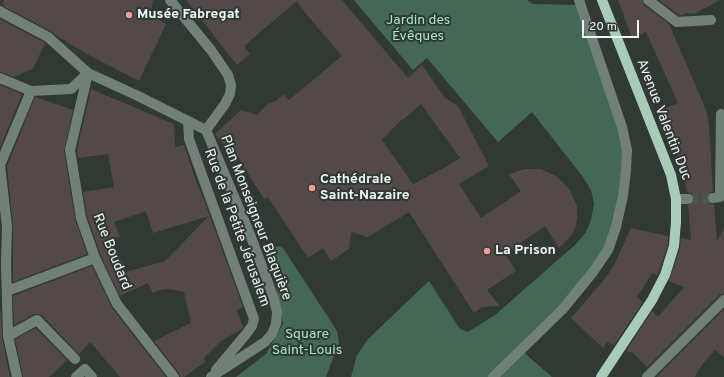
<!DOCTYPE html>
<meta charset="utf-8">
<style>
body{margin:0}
#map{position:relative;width:724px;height:377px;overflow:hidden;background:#303934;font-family:Overpass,sans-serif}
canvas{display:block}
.scale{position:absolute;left:582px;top:20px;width:57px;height:18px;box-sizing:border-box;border:2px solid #eff5f2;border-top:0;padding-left:5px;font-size:12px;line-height:14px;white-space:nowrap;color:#eff5f2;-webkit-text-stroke:3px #303934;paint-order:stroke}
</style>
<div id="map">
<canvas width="724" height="377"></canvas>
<div class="scale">20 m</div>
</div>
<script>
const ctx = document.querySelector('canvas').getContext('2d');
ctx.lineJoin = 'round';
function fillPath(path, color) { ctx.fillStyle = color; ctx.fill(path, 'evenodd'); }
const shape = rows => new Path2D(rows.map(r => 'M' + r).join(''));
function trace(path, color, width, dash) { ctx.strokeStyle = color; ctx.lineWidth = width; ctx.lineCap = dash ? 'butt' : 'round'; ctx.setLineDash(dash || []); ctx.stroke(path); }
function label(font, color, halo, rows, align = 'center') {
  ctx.font = font + ' Overpass,sans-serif'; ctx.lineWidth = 4; ctx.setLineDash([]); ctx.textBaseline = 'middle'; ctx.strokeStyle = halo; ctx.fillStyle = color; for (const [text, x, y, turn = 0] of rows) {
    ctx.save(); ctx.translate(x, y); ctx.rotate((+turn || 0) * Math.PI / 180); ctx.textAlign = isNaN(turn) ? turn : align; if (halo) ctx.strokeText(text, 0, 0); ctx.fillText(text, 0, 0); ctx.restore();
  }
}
fillPath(shape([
 [354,0,527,0,533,4,581,5,627,150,608,250,521,350,552,377,351,377,357,355,368,339,429,281,460,329,468,332,495,315,576,244,586,232,591,220,594,204,591,190,583,177,532,112,498,142,427,58,413,70],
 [279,246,283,248,337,331,339,342,326,377,236,377,266,354,283,324,271,252,274,248]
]), '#456756');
fillPath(shape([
 [4,0,153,0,150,15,166,24,139,81,85,53,57,36,51,31,5,7,3,5],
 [186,0,342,0,408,78,422,65,445,98,458,106,489,166,459,184,481,218,521,191,509,174,525,169,541,169,558,177,569,189,577,206,577,221,572,235,559,248,545,226,505,254,516,271,487,290,500,306,482,307,474,313,409,212,368,237,351,232,349,249,331,261,323,248,308,258,268,197,264,199,233,149,230,152,215,134,241,110,257,115,267,104,276,101,284,94,289,100,342,56,306,14,297,1,244,46,250,54,237,65],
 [421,104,460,158,446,167,413,184,382,140,402,119,403,120],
 [618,0,642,0,644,5,669,24,707,112,709,126,713,191,709,193,707,199,708,202,711,204,714,204,717,242,724,228,724,294,719,295,647,367,633,353,626,351,652,311,658,317,684,287,669,281,680,248,681,238,691,240,688,205,693,203,694,199,692,194,687,192,685,182,681,164,660,110,678,103,646,32,632,38],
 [659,0,720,0,694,14,686,13,683,15,679,15],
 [0,19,45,43,33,69,14,77,0,72],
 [0,85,22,94,0,148],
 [91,89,174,124,175,147,184,145,197,184,204,200,243,307,237,310,243,327,242,329,221,341,204,358,205,362,184,377,180,377,179,373,154,341,191,323,184,292,168,289,160,290,153,293,148,283,120,296,101,256,87,216,83,192,114,187,108,154,78,158,77,150],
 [146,211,153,233,209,216,165,261,126,272,112,238,120,237,114,222],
 [35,97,73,110,64,151,75,219,87,254,13,282,13,226,7,166],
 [631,228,668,236,668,245,657,276,652,273,637,297,643,302,614,345,607,342,603,348,571,318,604,280,613,267],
 [92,266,112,308,166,377,120,377,90,342,79,354,42,315,38,314,34,314,14,325,13,296],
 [724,309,724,357,715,350,701,366,695,377,658,377,657,376],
 [0,311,1,311,2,337,10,377,0,377],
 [36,328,67,360,49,377,23,377,15,339]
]), '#544949');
trace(shape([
 [688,199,713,198]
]), '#4d5550', 10, [10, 5]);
trace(shape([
 [170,0,211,50,228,75,231,85,230,94,225,104,206,130,251,237,273,296,277,312,276,324,272,334,265,342,211,377],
 [648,0,677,22,711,20],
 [0,11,1,12,48,37,88,73,136,95,206,130],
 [88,73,70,150,81,218,95,258,117,304,174,377],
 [0,78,31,91,71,89,88,73],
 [188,121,189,139,254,319,252,326,247,333,216,370],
 [713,198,720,197,721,114],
 [676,199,688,199],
 [7,291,95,258],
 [8,336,37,320,75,359],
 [17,377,8,336,6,264,7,227,0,165,31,91],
 [76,377,85,369,92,377],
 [493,377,562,310,593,272,608,250,616,227,623,196,626,171,627,150,622,127,579,0],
 [647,377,724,300]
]), '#718179', 10);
trace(shape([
 [601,377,652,300,665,275,674,246,676,222,676,199,671,175,602,0]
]), '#a9ccb9', 10);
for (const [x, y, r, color] of [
 [129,15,4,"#f59b9b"],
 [312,188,4,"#f59b9b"],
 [487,251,4,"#f59b9b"]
]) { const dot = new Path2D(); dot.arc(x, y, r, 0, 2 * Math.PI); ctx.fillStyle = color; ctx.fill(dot); trace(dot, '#303934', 1.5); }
label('bold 14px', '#eff5f2', '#303934', [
 ["Musée Fabregat",137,15],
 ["Cathédrale",320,180],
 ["Saint-Nazaire",320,196],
 ["La Prison",495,251]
], 'left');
label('14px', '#a2e6c5', '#303934', [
 ["Jardin des",418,21],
 ["Évêques",418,37],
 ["Square",307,335],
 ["Saint-Louis",307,351]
]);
label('14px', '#eff5f2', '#303934', [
 ["Avenue Valentin Duc",663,120,69],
 ["Plan Monseigneur Blaquière",255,218,69],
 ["Rue de la Petite Jérusalem",236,228,70],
 ["Rue Boudard",111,252,68]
]);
</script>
